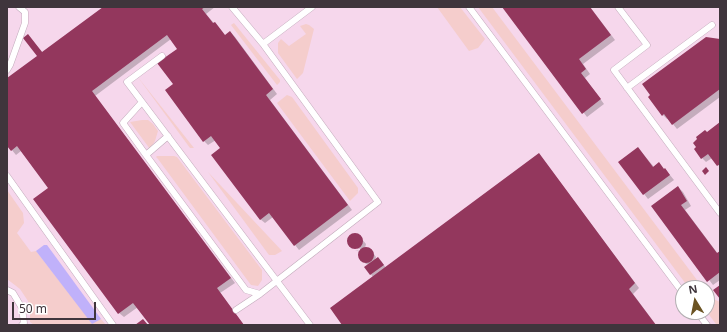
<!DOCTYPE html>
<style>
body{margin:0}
#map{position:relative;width:727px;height:332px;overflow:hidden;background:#fee5f6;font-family:"Noto Sans",sans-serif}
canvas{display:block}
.frame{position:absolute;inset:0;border:8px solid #3f353c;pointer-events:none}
.north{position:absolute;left:675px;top:280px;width:40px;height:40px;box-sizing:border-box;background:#fff;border:1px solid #b2aeb1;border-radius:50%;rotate:350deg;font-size:11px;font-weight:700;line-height:16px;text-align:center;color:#3f353c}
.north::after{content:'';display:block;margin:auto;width:14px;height:18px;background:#6b5323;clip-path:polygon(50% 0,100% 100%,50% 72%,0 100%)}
.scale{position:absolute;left:12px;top:302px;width:84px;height:18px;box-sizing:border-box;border:2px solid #3f353c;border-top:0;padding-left:5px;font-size:12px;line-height:14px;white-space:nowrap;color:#3f353c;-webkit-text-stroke:3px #fff;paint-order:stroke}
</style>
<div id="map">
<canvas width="727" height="332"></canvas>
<div class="frame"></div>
<div class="north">N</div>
<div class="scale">50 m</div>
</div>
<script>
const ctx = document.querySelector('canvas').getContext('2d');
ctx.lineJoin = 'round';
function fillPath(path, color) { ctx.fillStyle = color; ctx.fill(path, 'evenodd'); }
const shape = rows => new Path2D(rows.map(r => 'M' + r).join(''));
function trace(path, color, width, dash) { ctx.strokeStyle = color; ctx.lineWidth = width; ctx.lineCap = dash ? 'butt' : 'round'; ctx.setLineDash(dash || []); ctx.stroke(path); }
fillPath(shape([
 [7,7,720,7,720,325,7,325],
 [683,288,707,288,707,312,683,312]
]), '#f6d7ec');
fillPath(shape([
 [437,7,460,7,485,39,478,48,469,51],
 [478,7,492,7,703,288,689,288],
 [234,23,280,80,280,82,277,85,231,25],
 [306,24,309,25,314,29,303,73,297,79,278,53,278,43,281,39,289,46,306,34,300,26],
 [137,76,194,148,190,148],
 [287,95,292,97,358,188,358,193,350,201,277,103],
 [142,120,148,120,153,124,158,131,155,141,150,149,130,122],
 [157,156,174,156,177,157,262,270,262,280,258,286,251,285,158,159,156,157],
 [208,172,282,251,275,255,269,255],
 [7,190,23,213,24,223,17,233,31,252,36,251,92,323,101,319,106,325,34,325,30,322,30,311,28,301,20,289,7,279],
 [707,293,711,298,720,302,720,324,716,324,707,312]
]), '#f5cdcc');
fillPath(shape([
 [44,245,47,245,101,319,92,324,36,251]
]), '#c0b1fa');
fillPath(shape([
 [105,7,215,7,206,14,225,36,230,32,235,37,277,94,270,100,352,210,299,250,273,217,265,223,260,219,222,148,216,140,208,145,204,141,174,84,179,49,171,39,95,96,235,283,220,293,244,325,151,325,138,307,124,317,119,313,49,188,21,151,16,155,7,144,7,80,39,56,28,35,43,53],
 [504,7,590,7,615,40,583,64,590,74,585,78,604,104,587,117],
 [720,40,720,97,677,129,668,118,667,119,663,115],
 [720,123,720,167,712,158,706,162,702,158,707,133],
 [638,148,654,167,665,169,674,180,648,199,619,162],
 [539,154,639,288,633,294,656,325,344,325,373,277,365,267,369,265,366,264,360,258,360,252,355,250,360,251,361,249,352,247,349,244,349,240,350,237,353,235,357,235,360,237,366,244,365,248,371,250,376,257,375,260,381,261,386,268],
 [678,187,683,192,691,206,685,210,718,254,720,252,720,280,713,285,653,207]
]), '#0003');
fillPath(shape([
 [103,7,205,7,202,9,213,23,215,22,225,35,230,31,273,89,266,95,348,205,294,246,269,213,260,220,211,155,220,148,211,136,203,142,165,90,173,84,157,63,177,49,167,35,92,91,231,278,217,288,244,325,150,325,133,303,118,314,33,199,48,188,17,146,11,151,7,146,7,78,37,56,23,38,28,34,42,52],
 [502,7,590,7,611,35,579,59,586,69,581,73,601,99,582,114],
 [706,37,720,39,720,89,672,125,664,114,662,116,648,97,650,95,642,84],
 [720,122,720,164,717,166,708,154,701,159,694,149,696,147,693,143,697,139,696,137,705,130,707,132],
 [638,147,653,167,659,162,664,169,665,168,670,175,643,195,618,162],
 [539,153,635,283,629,289,656,325,342,325,330,308],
 [706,167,709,171,705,175,702,171],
 [678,186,687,201,681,205,717,253,720,251,720,272,707,282,651,206],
 '347 241a8 8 0 1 1 16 0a8 8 0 1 1-16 0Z',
 '358 255a8 8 0 1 1 16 0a8 8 0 1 1-16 0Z',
 [378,257,384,265,370,275,364,267],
 [720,285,720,299,713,290],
 [143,319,148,325,135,325]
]), '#93375d');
const service = shape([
 [469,7,683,293],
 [618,7,647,45,614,70,720,213],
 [263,44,312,7],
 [162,56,127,82,310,325],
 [7,70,10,65,25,23,25,12,19,7],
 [627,88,712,25],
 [142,102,123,123,146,155],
 [168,136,146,155,246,290,260,294,378,202,263,44,232,7],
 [7,176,113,325],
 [7,290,13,293,22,308,24,323,22,325],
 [236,310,260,294],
 [697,312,707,325]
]);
trace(service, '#c3abbc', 7);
trace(service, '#fff', 6);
</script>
